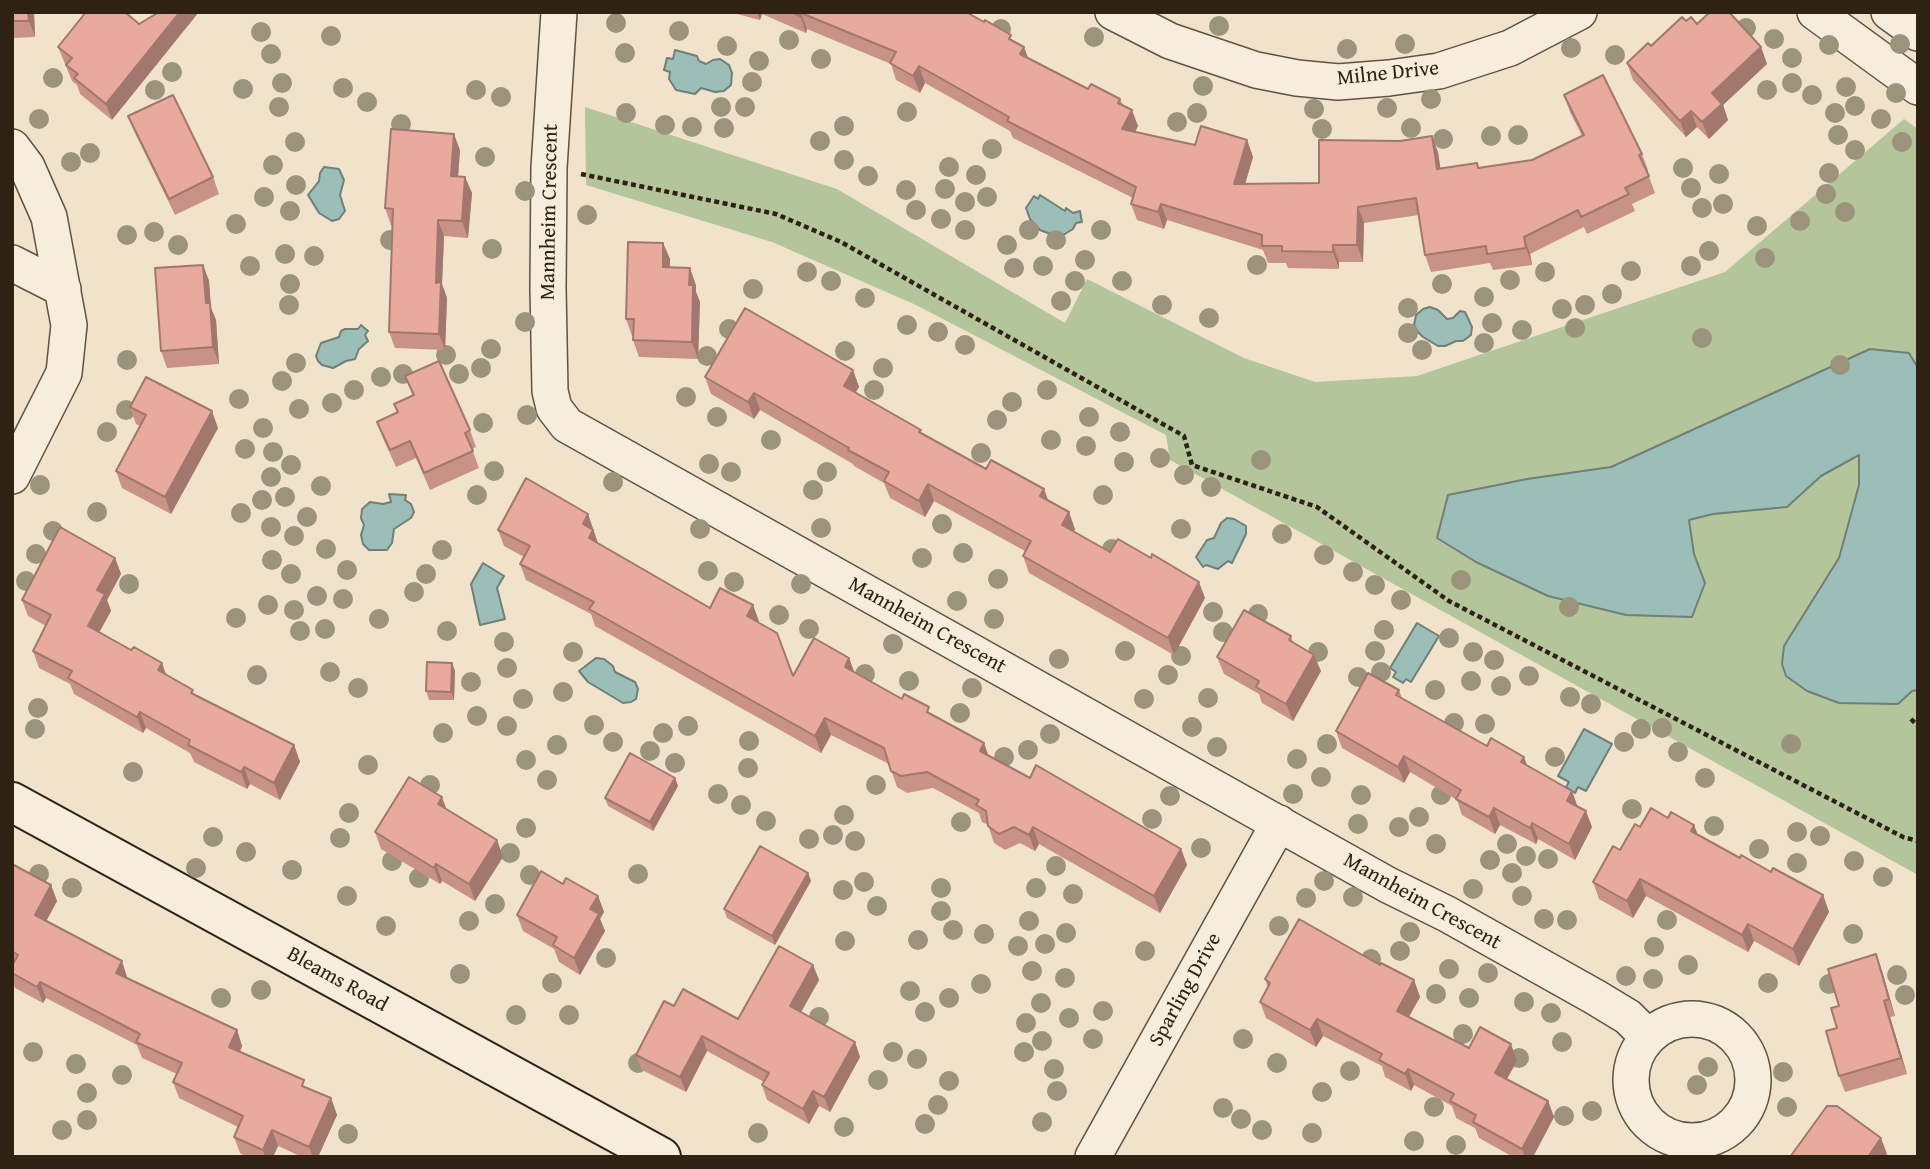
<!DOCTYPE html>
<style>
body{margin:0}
#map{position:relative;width:1930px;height:1169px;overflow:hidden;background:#f1e3cb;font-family:"Gentium Book Plus",serif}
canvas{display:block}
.frame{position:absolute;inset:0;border:14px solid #2f2114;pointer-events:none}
</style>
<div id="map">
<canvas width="1930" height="1169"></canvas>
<div class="frame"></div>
</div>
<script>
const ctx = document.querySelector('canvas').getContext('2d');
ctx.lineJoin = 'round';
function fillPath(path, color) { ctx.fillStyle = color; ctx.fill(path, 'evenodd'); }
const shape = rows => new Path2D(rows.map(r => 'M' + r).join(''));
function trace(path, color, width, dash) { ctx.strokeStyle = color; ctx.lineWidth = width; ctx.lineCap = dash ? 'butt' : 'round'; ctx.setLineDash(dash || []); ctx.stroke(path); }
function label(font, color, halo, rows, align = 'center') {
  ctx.font = font + ' "Gentium Book Plus",serif'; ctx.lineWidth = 5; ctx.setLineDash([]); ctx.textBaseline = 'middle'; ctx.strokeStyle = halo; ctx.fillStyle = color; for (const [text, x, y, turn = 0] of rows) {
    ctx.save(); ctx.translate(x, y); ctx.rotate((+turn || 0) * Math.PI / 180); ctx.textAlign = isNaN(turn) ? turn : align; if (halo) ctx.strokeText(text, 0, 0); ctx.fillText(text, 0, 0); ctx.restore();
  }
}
fillPath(shape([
 [585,107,837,189,1065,323,1087,279,1244,358,1315,382,1417,376,1725,272,1904,119,1918,129,1918,875,1170,460,1166,435,916,305,772,242,586,185]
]), '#b5c59b');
const water = shape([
 [675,50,697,56,699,61,706,64,713,60,720,59,729,65,732,73,731,85,724,91,715,92,701,88,695,94,676,90,669,79,670,72,664,70,667,58,673,59,675,50],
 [324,167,339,169,344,180,340,195,345,211,339,219,332,221,319,213,308,195,319,181,320,173,324,167],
 [1040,195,1065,211,1066,208,1073,213,1080,211,1082,222,1076,223,1073,229,1065,234,1053,235,1040,230,1030,219,1026,208,1034,196,1038,199,1040,195],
 [1430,307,1438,310,1447,319,1453,318,1460,311,1465,312,1472,327,1471,335,1463,341,1456,341,1445,346,1438,346,1423,337,1417,331,1414,325,1416,315,1423,309,1430,307],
 [361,325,368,331,365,335,368,341,359,349,355,359,346,361,333,368,322,365,318,361,316,356,321,343,339,337,341,331,345,329,358,329,361,325],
 [1870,349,1909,353,1918,368,1918,690,1912,691,1898,704,1839,703,1807,691,1786,676,1782,664,1784,646,1839,558,1859,485,1859,455,1821,476,1787,507,1713,514,1689,520,1694,554,1705,583,1692,617,1626,615,1548,596,1476,562,1437,538,1448,495,1527,479,1611,467,1870,349],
 [389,494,406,495,405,500,411,504,414,512,411,518,394,529,392,543,387,550,369,550,363,544,361,535,364,525,361,518,362,509,370,502,383,504,391,502,389,494],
 [1227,518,1234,519,1246,526,1246,534,1232,563,1228,561,1218,569,1206,565,1203,567,1196,557,1207,540,1214,538,1221,523,1227,518],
 [483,563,504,576,497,588,505,619,480,625,471,584,483,563],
 [1417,623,1439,636,1411,682,1406,679,1403,683,1393,677,1396,672,1390,668,1417,623],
 [596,658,604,659,613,666,615,672,635,682,638,689,636,699,631,702,623,703,588,682,579,671,596,658],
 [1584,729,1612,744,1586,791,1578,787,1575,793,1566,787,1569,782,1558,776,1584,729]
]);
fillPath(water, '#9bbeb9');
trace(water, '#707f77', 2);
const street = shape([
 [559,12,549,168,548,288,550,391,554,408,567,425,1388,885,1447,914,1595,997,1628,1017,1648,1037],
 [1113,12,1170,41,1256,70,1297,78,1338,82,1389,78,1439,71,1510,48,1579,12],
 [1815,12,1918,87],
 [1889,12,1918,33],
 [12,147,27,167,49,217,69,325,64,373,12,476],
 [12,263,63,289],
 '1631 1080a61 61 0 1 1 122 0a61 61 0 1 1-122 0Z',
 [1093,1157,1279,823]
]);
const secondary = shape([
 [12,802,661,1157]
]);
trace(street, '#605242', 38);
trace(secondary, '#2f2114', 42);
trace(shape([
 [581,174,776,214,841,242,1184,436,1192,465,1317,507,1449,601,1903,837,1918,841],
 [1911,719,1918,726]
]), '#2f2114', 4.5, [5, 3.5]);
trace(street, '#f6eddd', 35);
trace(secondary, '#f6eddd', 38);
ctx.fillStyle = '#9c937c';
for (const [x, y] of [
 [616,23],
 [1219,26],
 [1746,28],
 [1001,29],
 [679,31],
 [261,32],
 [331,36],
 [1094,37],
 [1774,39],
 [789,40],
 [1405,44],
 [1900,44],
 [1829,45],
 [727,46],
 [1571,48],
 [1347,49],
 [625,53],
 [271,54],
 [1615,55],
 [1792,58],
 [821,59],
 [759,61],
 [172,72],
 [53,78],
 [752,82],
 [282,83],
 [1792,83],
 [1203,86],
 [1846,87],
 [343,88],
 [243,89],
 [155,90],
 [476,90],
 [1767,90],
 [1896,93],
 [1812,95],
 [501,97],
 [1431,99],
 [367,102],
 [1855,106],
 [279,107],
 [721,107],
 [745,107],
 [1387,108],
 [1314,109],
 [907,112],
 [626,113],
 [1197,113],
 [1835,113],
 [39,119],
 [1881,119],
 [1177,122],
 [401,124],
 [665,125],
 [844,126],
 [692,127],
 [724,128],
 [1411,128],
 [1322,129],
 [1518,135],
 [1838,135],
 [1491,136],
 [1443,139],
 [820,141],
 [295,142],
 [1902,142],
 [992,149],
 [1855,150],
 [90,153],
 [485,157],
 [844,160],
 [71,162],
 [273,165],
 [949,167],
 [1683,168],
 [1829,173],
 [1719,174],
 [976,175],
 [868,176],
 [296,185],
 [1691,188],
 [945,189],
 [906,190],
 [525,191],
 [1826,194],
 [264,197],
 [987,197],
 [965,202],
 [1723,204],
 [1702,208],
 [916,210],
 [290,211],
 [1845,212],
 [587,215],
 [941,219],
 [1800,221],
 [236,224],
 [1757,226],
 [965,230],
 [1029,230],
 [1101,230],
 [154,232],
 [127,235],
 [390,240],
 [1056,240],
 [178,245],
 [1007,245],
 [492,249],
 [1709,251],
 [285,254],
 [314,256],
 [1765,258],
 [1085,260],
 [1257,265],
 [250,266],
 [1043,266],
 [1691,266],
 [1014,268],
 [1631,271],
 [807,272],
 [1545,272],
 [1510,280],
 [831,281],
 [1075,281],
 [1122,281],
 [290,284],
 [1442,284],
 [753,289],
 [1612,294],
 [1484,297],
 [865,298],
 [1061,301],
 [289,305],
 [1162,305],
 [1585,305],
 [1408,308],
 [1562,309],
 [1209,318],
 [525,322],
 [1492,323],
 [907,325],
 [1575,328],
 [729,329],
 [1522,330],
 [938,332],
 [1408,333],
 [1702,338],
 [1484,343],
 [965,345],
 [491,349],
 [1422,350],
 [845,351],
 [446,355],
 [707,356],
 [127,360],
 [296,363],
 [1840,365],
 [481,368],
 [883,368],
 [403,374],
 [459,374],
 [381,377],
 [282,381],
 [354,390],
 [874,390],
 [1047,390],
 [686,397],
 [239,399],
 [1012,402],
 [332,403],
 [299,409],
 [126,410],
 [527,415],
 [717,417],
 [1089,417],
 [997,420],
 [483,423],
 [263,428],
 [107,432],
 [1120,432],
 [771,440],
 [1051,440],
 [1086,446],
 [245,449],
 [273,452],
 [981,453],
 [1160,458],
 [1261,460],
 [1124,462],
 [709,464],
 [291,465],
 [494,471],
 [731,472],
 [827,472],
 [1184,475],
 [271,477],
 [613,482],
 [40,485],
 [321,486],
 [1211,487],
 [813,490],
 [477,495],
 [1103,495],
 [285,497],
 [262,500],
 [97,512],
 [241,513],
 [307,517],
 [942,524],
 [271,527],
 [821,528],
 [700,529],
 [1181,529],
 [53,531],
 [1282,534],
 [294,536],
 [326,549],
 [1112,549],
 [442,550],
 [963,553],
 [36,554],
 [1324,555],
 [922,558],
 [272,560],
 [347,570],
 [708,571],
 [1353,572],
 [291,574],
 [426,574],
 [998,579],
 [1461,580],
 [26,581],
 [734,582],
 [129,584],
 [801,584],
 [1375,585],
 [414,592],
 [317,596],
 [343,599],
 [1401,600],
 [957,601],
 [268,605],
 [1569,607],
 [294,610],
 [1213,612],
 [1258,614],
 [779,615],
 [236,618],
 [379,619],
 [994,619],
 [325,629],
 [809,629],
 [1384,630],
 [300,631],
 [447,631],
 [1223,632],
 [1449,638],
 [504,642],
 [893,644],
 [1125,651],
 [1375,651],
 [573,652],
 [1318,652],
 [1473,652],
 [1181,656],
 [1059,659],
 [1494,660],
 [507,668],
 [330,672],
 [1381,672],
 [865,674],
 [257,675],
 [1168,675],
 [1529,676],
 [1358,677],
 [909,681],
 [1471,681],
 [471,682],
 [1501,686],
 [358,688],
 [972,688],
 [1435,690],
 [563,692],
 [1570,697],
 [1208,698],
 [523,699],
 [1144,699],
 [1591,704],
 [38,708],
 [960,713],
 [477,716],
 [1454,723],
 [1485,724],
 [594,725],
 [507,726],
 [688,726],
 [1192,727],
 [1662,728],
 [35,729],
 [1641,729],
 [443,733],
 [663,733],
 [1050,734],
 [749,741],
 [613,742],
 [1624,742],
 [1327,744],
 [1791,744],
 [557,745],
 [1217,747],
 [1028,750],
 [650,751],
 [1678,752],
 [1004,757],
 [1555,757],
 [1297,759],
 [526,760],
 [675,763],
 [368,765],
 [748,768],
 [133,772],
 [1321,777],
 [1705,778],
 [547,780],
 [430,785],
 [876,785],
 [718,794],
 [1293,794],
 [1361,795],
 [1441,795],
 [1170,796],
 [741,805],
 [1632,809],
 [349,813],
 [844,815],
 [1419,817],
 [1152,819],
 [766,821],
 [961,822],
 [1358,824],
 [1714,826],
 [1399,827],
 [526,828],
 [1797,832],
 [833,835],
 [1820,836],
 [213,837],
 [340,838],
 [809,839],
 [855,841],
 [1436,844],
 [1507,844],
 [1201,848],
 [1759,849],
 [246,852],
 [510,853],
 [1526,856],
 [1548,859],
 [1490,860],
 [392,861],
 [1854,861],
 [1797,863],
 [1056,866],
 [196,868],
 [292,870],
 [1512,873],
 [39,874],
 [638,874],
 [530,875],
 [1883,877],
 [419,878],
 [1324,881],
 [864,882],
 [72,888],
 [941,888],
 [1036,888],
 [1473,889],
 [843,890],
 [1073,894],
 [347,896],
 [1522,896],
 [1353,897],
 [1306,898],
 [495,904],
 [877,906],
 [941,911],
 [1544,919],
 [1567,920],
 [1667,920],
 [469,921],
 [1029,921],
 [386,926],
 [1279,926],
 [953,930],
 [1410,932],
 [1066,933],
 [984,934],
 [1853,934],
 [918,940],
 [845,941],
 [1045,944],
 [1018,946],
 [1654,947],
 [1145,951],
 [1400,951],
 [606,958],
 [1371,959],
 [1688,965],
 [1449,969],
 [1032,971],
 [1488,973],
 [460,974],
 [1897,975],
 [1626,976],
 [1065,978],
 [1653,979],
 [552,983],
 [1768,983],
 [981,984],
 [1829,984],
 [261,990],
 [910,991],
 [1436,994],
 [1905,995],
 [221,998],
 [949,998],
 [1469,998],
 [1524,1002],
 [1041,1003],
 [1103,1011],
 [925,1012],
 [1551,1013],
 [516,1015],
 [569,1015],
 [819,1017],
 [1069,1018],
 [1026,1023],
 [1463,1034],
 [1093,1039],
 [1243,1039],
 [1042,1041],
 [1562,1042],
 [33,1052],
 [893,1052],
 [1024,1052],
 [1519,1058],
 [917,1059],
 [638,1063],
 [1277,1063],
 [76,1064],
 [1708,1067],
 [1054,1069],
 [1350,1071],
 [1783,1072],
 [122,1075],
 [878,1080],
 [949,1081],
 [1697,1085],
 [1057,1091],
 [1322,1092],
 [87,1093],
 [938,1105],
 [1434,1107],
 [1787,1107],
 [1223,1108],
 [1592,1111],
 [1564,1116],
 [1241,1119],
 [87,1120],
 [1042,1122],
 [925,1124],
 [844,1127],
 [62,1130],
 [1262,1130],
 [758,1133],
 [1312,1133],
 [348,1134],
 [1414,1141],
 [1456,1145]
]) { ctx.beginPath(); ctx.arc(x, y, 10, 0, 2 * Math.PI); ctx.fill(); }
fillPath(shape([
 [12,12,34,12,35,37,12,38],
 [86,12,112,120,80,94,77,85,72,81,58,47],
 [729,12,966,12,1014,41,1028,59,1088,89,1120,99,1123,105,1138,126,1135,132,1195,145,1247,140,1253,157,1245,184,1319,183,1438,152,1440,168,1479,168,1532,160,1582,136,1570,112,1564,95,1642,154,1648,170,1647,171,1655,193,1632,204,1635,211,1587,234,1584,227,1530,254,1532,265,1493,270,1490,263,1431,272,1425,255,1419,215,1364,223,1363,262,1339,262,1339,269,1288,268,1286,263,1268,263,1263,250,1167,220,1164,229,1137,220,1131,204,1133,198,1013,138,1010,131,925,83,920,93,896,80,891,64,807,29,806,33,762,14,760,20],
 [1686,21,1697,24,1761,47,1767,64,1723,105,1728,120,1709,139,1697,127,1686,137,1633,80,1627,63],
 [128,116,213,177,219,194,175,215,135,133],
 [460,150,458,176,465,177,472,193,468,238,444,236,442,284,447,298,445,350,395,348,389,332,392,225,391,225,385,208],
 [663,243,670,259,669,268,696,285,696,292,700,302,698,359,639,357,633,340,633,336,632,336,626,319],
 [203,265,209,281,211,308,216,320,219,364,167,368,161,351],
 [853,370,859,387,855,392,922,434,1049,501,1075,529,1074,531,1110,552,1205,598,1174,655,1029,573,1023,556,1025,551,934,501,925,517,890,498,884,483,854,466,853,464,760,410,754,419,711,394,705,377],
 [405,376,470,430,476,447,472,449,479,468,430,490,416,458,396,467,383,438,377,422,397,412,394,404,413,396],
 [130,407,218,428,171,514,122,488,116,471,140,426,136,424],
 [588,514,598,543,710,608,753,605,758,622,793,676,849,658,854,672,932,715,988,755,1030,778,1181,849,1187,865,1160,913,1039,844,1035,851,1020,843,1005,850,994,843,988,825,982,822,979,813,933,788,907,793,897,787,889,764,831,735,821,753,595,626,591,614,526,580,520,564,524,557,504,546,498,530],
 [115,558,121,574,107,600,111,611,99,632,166,674,195,694,294,745,300,762,280,800,250,784,247,789,194,762,190,753,146,728,143,733,74,694,70,684,39,668,33,651,46,626,28,616,22,600],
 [1291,636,1293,643,1321,671,1293,721,1262,703,1259,694,1224,674,1217,657],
 [452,663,455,671,454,700,429,700,426,691],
 [1399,690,1402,698,1487,746,1528,766,1572,791,1577,806,1592,827,1575,860,1538,839,1536,844,1500,825,1495,834,1462,815,1457,800,1410,772,1404,783,1342,748,1336,731],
 [675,778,678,786,653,831,608,806,605,798],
 [447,809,497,840,503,857,475,901,442,881,440,884,381,849,375,832],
 [1668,818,1694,825,1698,835,1740,858,1823,895,1829,912,1799,966,1754,941,1748,952,1646,896,1633,918,1599,899,1593,882,1620,850],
 [12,864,51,885,57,901,46,921,127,977,127,979,237,1030,242,1046,240,1052,307,1088,331,1098,337,1115,318,1157,302,1157,278,1146,273,1157,247,1157,240,1153,234,1137,238,1127,179,1098,173,1082,177,1074,142,1058,137,1045,46,998,43,1003,15,988,12,979],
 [808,873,811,881,775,945,727,918,724,909],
 [563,884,598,896,604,912,600,919,605,931,580,975,559,962,554,949,523,931,517,915],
 [813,965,819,980,801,1012,855,1042,860,1057,830,1112,819,1106,809,1124,767,1100,762,1085,764,1082,707,1051,686,1092,642,1070,636,1055,674,1006,738,1019],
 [1380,965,1414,980,1420,997,1409,1017,1469,1048,1517,1061,1507,1079,1548,1101,1554,1117,1533,1157,1513,1157,1479,1138,1475,1128,1456,1118,1452,1106,1414,1085,1411,1091,1385,1077,1382,1066,1323,1036,1316,1047,1266,1018,1260,1002,1268,988,1265,979],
 [1882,971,1895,1016,1890,1017,1907,1074,1845,1092,1839,1076,1837,1028]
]), '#c89287');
fillPath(shape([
 [28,12,34,12,35,37,29,21],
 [180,12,199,12,112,120,106,104],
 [757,12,761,12,762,14,760,20],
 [801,13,807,29,806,33,800,16],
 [1024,47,1030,63,1020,54],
 [1761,47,1767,64,1723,105,1728,120,1709,139,1702,122,1712,93],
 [919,66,925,83,920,93,913,76],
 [1132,110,1138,126,1128,145,1122,129],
 [1691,111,1697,127,1686,137,1680,121],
 [454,134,460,150,457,192,451,176],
 [1432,136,1438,152,1443,186,1437,169],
 [1247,140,1253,157,1240,201,1234,184],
 [465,177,472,193,468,238,462,221],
 [1161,204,1167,220,1164,229,1158,212],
 [1358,207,1364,223,1363,262,1357,245],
 [438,220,444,236,442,284,447,298,445,350,439,334,436,283],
 [1524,237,1530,254,1532,265,1526,248],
 [663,243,670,259,669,284,663,267],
 [1333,245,1339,262,1339,269,1333,252],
 [203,265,209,281,211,308,216,320,219,364,213,347,206,303],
 [690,268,696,285,696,292,700,302,698,359,692,342,689,285],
 [853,370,859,387,850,402,844,386],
 [754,393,760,410,754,419,748,402],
 [212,411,218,428,171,514,165,497],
 [928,484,934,501,925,517,919,501],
 [1044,489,1050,505,1040,496],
 [1069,512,1075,529,1068,541,1062,525],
 [588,514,599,547,595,554,583,524],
 [115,558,121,574,107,600,111,611,94,642,88,626,97,590],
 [1199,582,1205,598,1174,655,1168,638],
 [753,605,759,621,753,632,747,616],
 [1314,655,1321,671,1293,721,1286,704],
 [849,658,855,674,845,667],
 [162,663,168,680,158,670],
 [452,663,455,671,454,700,451,692],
 [140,712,146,728,143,733,137,717],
 [825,718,831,735,821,753,815,736],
 [984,743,990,760,980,751],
 [294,745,300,762,280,800,274,783],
 [1404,756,1410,772,1404,783,1398,767],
 [1524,757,1530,773,1521,762],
 [244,767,250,784,247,789,241,772],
 [675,778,678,786,653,831,650,822],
 [1572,791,1578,808,1567,801],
 [442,797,448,813,438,804],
 [1494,808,1500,825,1495,834,1489,817],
 [1586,811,1592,827,1575,860,1569,844],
 [1532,823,1538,839,1536,844,1530,828],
 [1694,825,1700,842,1691,831],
 [1033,827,1039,844,1035,851,1029,835],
 [497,840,503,857,475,901,469,884],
 [1181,849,1187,865,1160,913,1154,896],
 [436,864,442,881,440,884,434,868],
 [808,873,811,881,775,945,772,936],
 [1640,879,1646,896,1633,918,1627,901],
 [51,885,57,901,41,931,35,915],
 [1823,895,1829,912,1799,966,1793,949],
 [598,896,604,912,600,919,605,931,580,975,574,958,590,909],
 [1748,924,1754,941,1748,952,1742,935],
 [1876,954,1882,971,1895,1016,1889,999],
 [122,961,127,977,121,990,116,973],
 [813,965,819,980,796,1021,790,1006],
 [1414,980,1420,997,1403,1027,1397,1011],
 [40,982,46,998,43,1003,37,987],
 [1884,1001,1890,1017,1907,1074,1901,1058],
 [1317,1019,1323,1036,1316,1047,1310,1030],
 [237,1030,242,1046,235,1063,229,1047],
 [702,1036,707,1051,686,1092,680,1077],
 [855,1042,860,1057,830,1112,824,1097],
 [1511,1044,1517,1061,1501,1089,1495,1073],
 [1408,1069,1414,1085,1411,1091,1405,1074],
 [813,1091,819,1106,809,1124,803,1109],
 [331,1098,337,1115,318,1157,313,1157,309,1147],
 [1548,1101,1554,1117,1533,1157,1525,1157,1522,1149],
 [272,1130,278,1146,273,1157,265,1157,263,1150],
 [1881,1138,1887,1154,1886,1157,1868,1157]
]), '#a2776e');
const building = shape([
 [12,12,28,12,29,21,12,21,12,12],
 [86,12,125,12,139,24,159,12,180,12,106,104,74,78,78,74,66,65,72,58,58,47,86,12],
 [791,12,966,12,984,22,985,20,1011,35,1009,39,1024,47,1020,54,1088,89,1091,84,1120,99,1118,103,1132,110,1122,129,1195,145,1201,126,1247,140,1234,184,1319,183,1319,140,1400,141,1432,136,1437,169,1477,163,1478,168,1532,160,1584,135,1564,95,1603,75,1642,154,1639,155,1649,176,1625,188,1629,194,1581,217,1578,210,1524,237,1526,248,1487,254,1486,246,1425,255,1416,198,1358,207,1357,245,1333,245,1333,252,1282,251,1282,246,1262,246,1262,235,1161,204,1158,212,1131,204,1136,187,1007,121,1009,117,919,66,913,76,890,63,896,52,801,13,800,16,791,12],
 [1710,12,1729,12,1761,47,1712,93,1722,104,1702,122,1691,111,1680,121,1627,63,1648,43,1651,46,1682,17,1686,21,1691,17,1697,24,1710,12],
 [173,95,213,177,169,199,128,116,173,95],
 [391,129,454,134,451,176,465,177,462,221,438,220,436,283,441,282,439,334,389,332,393,209,385,208,391,129],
 [628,242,663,243,663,267,690,268,689,285,693,285,692,342,633,340,634,319,626,319,628,242],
 [203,265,206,303,210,303,213,347,161,351,155,268,203,265],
 [745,308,853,370,844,386,921,430,919,432,986,469,991,460,1044,489,1040,496,1069,512,1062,525,1110,552,1118,539,1151,558,1152,554,1199,582,1168,638,1023,556,1031,541,928,484,919,501,884,481,889,472,848,450,849,448,754,393,748,402,705,377,745,308],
 [439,361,470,430,465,433,473,451,424,473,410,441,390,450,377,422,398,412,394,404,414,395,405,376,439,361],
 [146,377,212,411,165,497,116,471,146,415,130,407,146,377],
 [526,478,588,514,583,524,593,530,589,538,710,608,720,588,753,605,747,616,777,633,793,676,814,638,849,658,845,667,902,699,904,694,929,707,927,712,984,743,980,751,1030,778,1036,765,1181,849,1154,896,1033,827,1029,835,1014,827,999,834,988,826,986,811,976,805,979,800,927,772,901,776,891,771,884,748,825,718,815,736,589,609,594,602,520,564,530,546,498,530,526,478],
 [60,527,115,558,97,590,105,594,88,626,131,650,134,647,162,663,158,670,193,690,191,693,294,745,274,783,244,767,241,772,188,745,190,740,140,712,137,717,68,678,72,671,33,651,51,615,22,600,60,527],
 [1244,610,1291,636,1289,640,1314,655,1286,704,1256,687,1259,681,1217,657,1244,610],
 [427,662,452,663,451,692,426,691,427,662],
 [1368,673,1399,690,1396,695,1487,746,1491,738,1524,757,1521,762,1572,791,1567,801,1586,811,1569,844,1532,823,1530,828,1494,808,1489,817,1456,799,1461,790,1404,756,1398,767,1336,731,1368,673],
 [630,753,675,778,650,822,605,798,630,753],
 [409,777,442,797,438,804,497,840,469,884,436,864,434,868,375,832,409,777],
 [1651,808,1668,818,1671,812,1694,825,1691,831,1740,858,1741,855,1771,872,1773,868,1823,895,1793,949,1748,924,1742,935,1640,879,1627,901,1593,882,1613,846,1620,850,1635,824,1640,827,1651,808],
 [760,846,808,873,772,936,724,909,760,846],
 [12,864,51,885,35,915,122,961,116,973,237,1030,229,1047,304,1080,302,1086,331,1098,309,1147,272,1130,263,1150,234,1137,243,1116,173,1082,182,1063,136,1042,140,1034,40,982,37,987,12,973,12,966,18,955,12,951,12,864],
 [541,871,563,884,566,878,598,896,590,909,599,914,574,958,553,945,557,937,517,915,541,871],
 [1299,919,1380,965,1381,963,1414,980,1397,1011,1469,1048,1480,1027,1511,1044,1495,1073,1548,1101,1522,1149,1473,1122,1476,1115,1450,1101,1454,1094,1408,1069,1405,1074,1379,1060,1382,1054,1317,1019,1310,1030,1260,1002,1270,983,1265,979,1299,919],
 [779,946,813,965,790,1006,855,1042,824,1097,813,1091,803,1109,762,1085,769,1073,702,1036,680,1077,636,1055,664,1001,674,1006,683,989,738,1019,779,946],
 [1876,954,1889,999,1884,1001,1901,1058,1839,1076,1826,1031,1837,1028,1831,1008,1839,1006,1828,969,1876,954],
 [1827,1106,1837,1106,1881,1138,1868,1157,1790,1157,1827,1106]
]);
fillPath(building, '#e8aa9d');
trace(building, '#a2776e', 2);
label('21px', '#2f2114', '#f6eddd', [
 ["Milne Drive",1388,74,-6],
 ["Mannheim Crescent",550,212,-89],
 ["Mannheim Crescent",927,626,29],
 ["Mannheim Crescent",1422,902,29],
 ["Bleams Road",337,980,29],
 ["Sparling Drive",1186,990,-61]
]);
</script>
